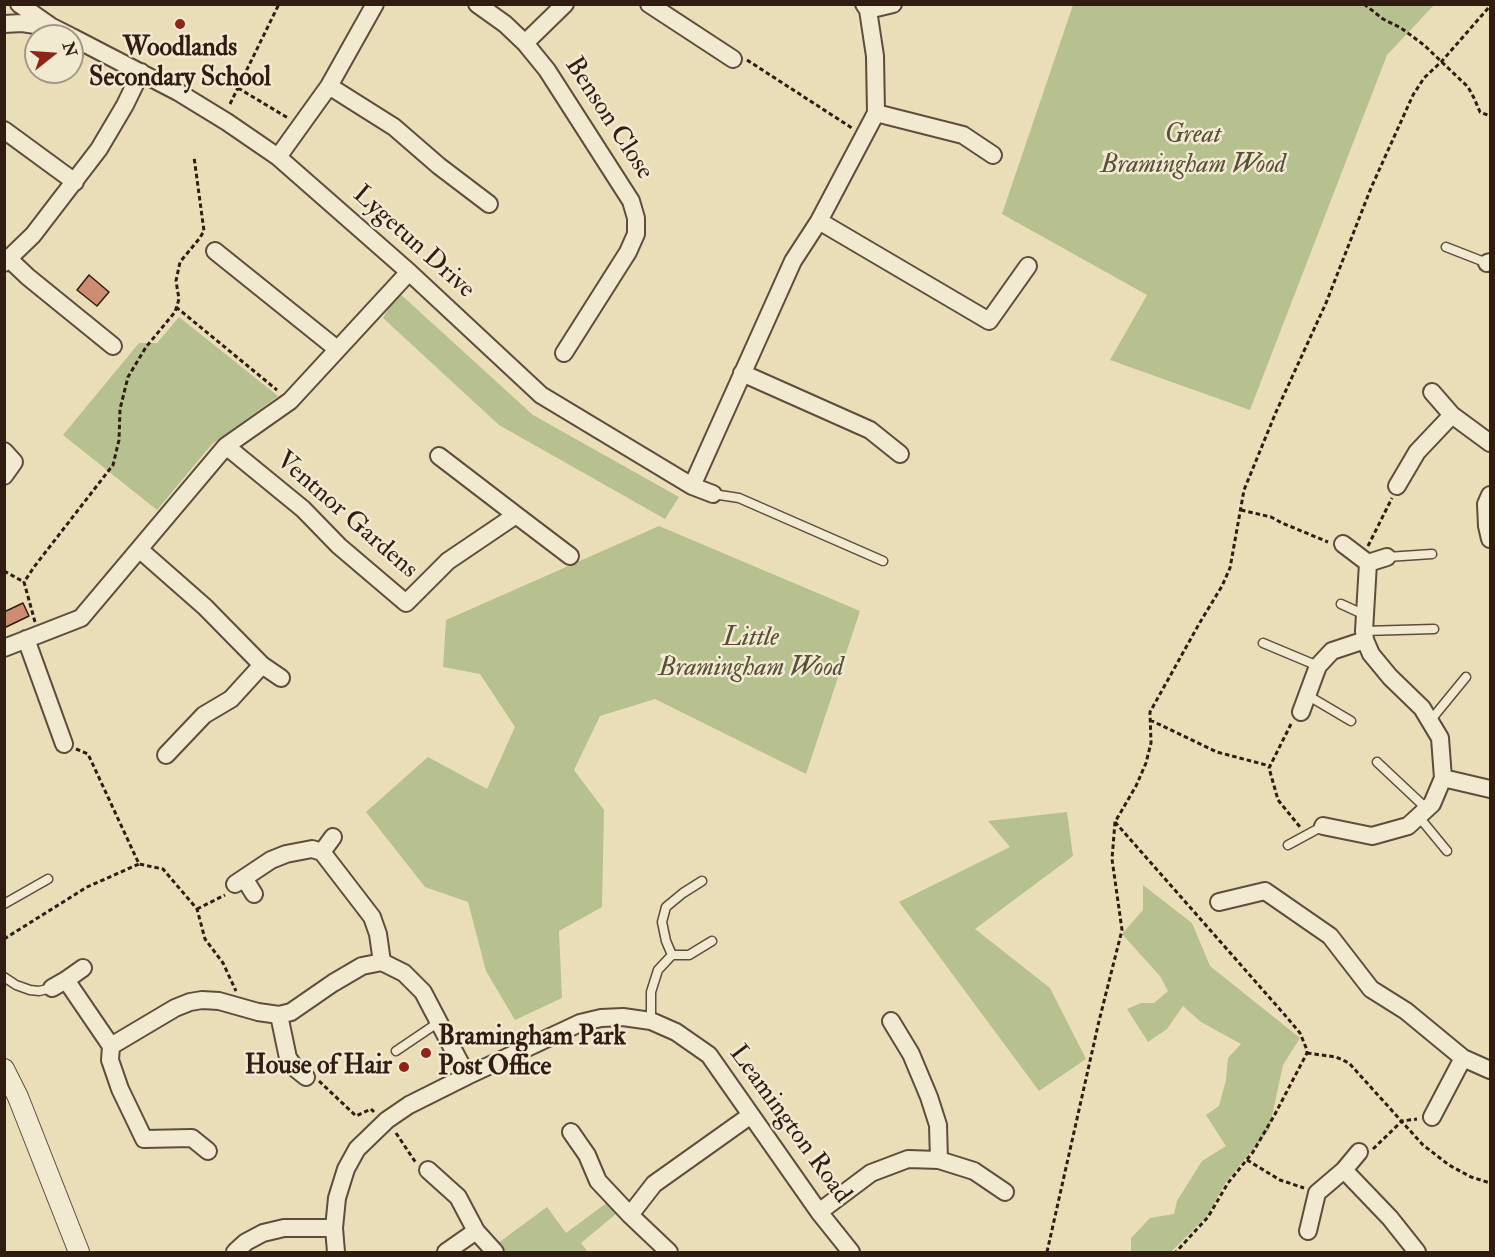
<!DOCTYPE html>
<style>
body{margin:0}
#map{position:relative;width:1495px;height:1257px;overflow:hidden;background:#eadeb8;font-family:"IM FELL Double Pica",serif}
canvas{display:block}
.frame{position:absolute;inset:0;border:6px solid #311c12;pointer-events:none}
.north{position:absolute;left:24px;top:24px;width:60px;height:60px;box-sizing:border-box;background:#f1ead1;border:2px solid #a49885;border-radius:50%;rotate:73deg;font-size:16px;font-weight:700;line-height:24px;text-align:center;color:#311c12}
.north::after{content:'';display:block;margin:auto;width:21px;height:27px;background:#8f2418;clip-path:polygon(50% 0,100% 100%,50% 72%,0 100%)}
</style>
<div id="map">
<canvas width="1495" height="1257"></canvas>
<div class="frame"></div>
<div class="north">N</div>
</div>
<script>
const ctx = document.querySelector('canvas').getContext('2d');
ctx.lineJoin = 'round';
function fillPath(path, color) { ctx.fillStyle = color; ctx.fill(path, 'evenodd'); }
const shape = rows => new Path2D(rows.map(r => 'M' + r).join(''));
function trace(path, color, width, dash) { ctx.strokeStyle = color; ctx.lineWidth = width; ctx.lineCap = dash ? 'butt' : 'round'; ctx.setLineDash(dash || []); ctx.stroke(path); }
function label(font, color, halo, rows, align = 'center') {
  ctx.font = font + ' "IM FELL Double Pica",serif'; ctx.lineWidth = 5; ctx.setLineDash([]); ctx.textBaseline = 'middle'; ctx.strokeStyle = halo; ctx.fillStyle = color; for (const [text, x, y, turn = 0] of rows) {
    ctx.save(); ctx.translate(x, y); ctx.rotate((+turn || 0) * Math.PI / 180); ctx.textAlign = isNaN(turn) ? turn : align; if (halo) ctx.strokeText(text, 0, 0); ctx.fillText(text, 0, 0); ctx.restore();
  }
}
fillPath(shape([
 [1073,5,1434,5,1387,55,1250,410,1110,360,1147,295,1002,214],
 [398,292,533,415,679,497,665,519,499,425,383,318],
 [179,317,278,396,212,444,157,510,63,435,139,343,157,343],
 [659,526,860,611,806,774,655,699,600,716,574,770,604,810,602,907,559,931,562,998,515,1020,486,971,468,902,425,887,366,812,428,757,487,789,515,727,480,674,443,667,446,620],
 [1067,812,1073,856,975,929,1050,988,1086,1059,1039,1091,899,902,1010,847,988,821],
 [1143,885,1192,923,1210,966,1300,1038,1283,1065,1269,1130,1226,1182,1207,1216,1171,1252,1131,1252,1131,1238,1150,1218,1174,1214,1177,1201,1202,1161,1226,1146,1206,1115,1219,1106,1226,1080,1228,1058,1241,1044,1201,1022,1183,1006,1167,1029,1148,1042,1127,1009,1141,1003,1154,1003,1168,991,1160,976,1122,934,1143,910],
 [608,1202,617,1213,581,1243,588,1252,498,1252,494,1246,547,1207,566,1233]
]), '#b6c18f');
const building = shape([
 [89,275,109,292,97,306,77,290,89,275],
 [23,603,29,616,4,628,4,612,23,603]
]);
fillPath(building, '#cd8d72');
trace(building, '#311c12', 1.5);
const service = shape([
 [1446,247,1487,263],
 [713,494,739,498,883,561],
 [1387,557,1432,554],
 [1341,604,1365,615],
 [1364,631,1434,629],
 [1263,643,1318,666],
 [1307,695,1351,721],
 [1430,721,1466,677],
 [1377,762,1427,809],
 [1419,817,1447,851],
 [1288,845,1323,826],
 [702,881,683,893,666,907,662,922,666,941,672,955,689,955,712,941],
 [4,904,48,879],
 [4,977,16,985,30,990,39,991,52,988],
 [651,1021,651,992,658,970,672,955],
 [396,1051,439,1022]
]);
const minor = shape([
 [19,4,52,27,70,36],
 [477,4,505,24,525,43,547,70,631,201,636,218,636,234,628,252,564,353],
 [649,4,733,59],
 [868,10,893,4],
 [4,24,22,23,49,27],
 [72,37,178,92,227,122,278,157,409,272,541,395,692,486,713,494],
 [525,43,565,4],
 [329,86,394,127,439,166,489,204],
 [876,113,963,135,993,155],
 [4,130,75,182],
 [278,157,329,86,375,4],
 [819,221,989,321,1028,266],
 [215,251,337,349],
 [9,259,28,277,113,346],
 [4,263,33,235,99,149,125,105,141,72],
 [1487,263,1490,262],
 [742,373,870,430,900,454],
 [1432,392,1452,415,1490,443],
 [226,446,303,509,339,546,406,603,448,561,516,515,439,456],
 [4,451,14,462,4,476],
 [692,486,793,261,819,221,876,113,875,56,868,10,864,4],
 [1397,486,1417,452,1452,415],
 [1490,495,1486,504,1487,526,1490,539],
 [516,515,570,556],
 [139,549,205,607,262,665,231,699,204,715,166,755],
 [1368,563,1387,557],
 [26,639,64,744],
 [4,648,81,618,226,446,290,401,409,272],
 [262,665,281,678],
 [1301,712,1318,666,1332,651,1365,640],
 [1443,778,1490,789],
 [1323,826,1372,836,1408,826,1432,804,1443,778,1440,738,1422,708,1390,677,1371,654,1365,640,1364,631,1368,563,1343,544],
 [322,852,333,837],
 [244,878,254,894],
 [235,884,271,860,286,854,312,849,322,852,372,917,378,934,382,962],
 [1219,902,1265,891,1330,936,1371,989,1406,1011,1463,1058,1490,1070],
 [66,980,83,968],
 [52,988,66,980,111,1046,175,1008,190,1002,202,1000,219,1001,258,1012,279,1015,291,1012,333,983,362,966,382,962,404,973,423,992,467,1076],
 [279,1015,288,1058,296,1069,306,1077],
 [891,1021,911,1054,929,1097,938,1125,939,1160],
 [111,1046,110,1060,120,1089,144,1139,192,1138,208,1151],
 [1432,1117,1463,1058],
 [571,1132,587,1155,598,1181,630,1215,654,1184,751,1115],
 [428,1170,458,1197,476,1231,446,1252],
 [1344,1170,1390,1218,1417,1252],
 [819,1212,871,1173,908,1159,939,1160,974,1171,1005,1192],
 [630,1215,669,1252],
 [476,1231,495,1252],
 [1308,1231,1317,1193,1344,1170,1359,1152],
 [235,1252,246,1242,263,1233,284,1228,334,1228],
 [336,1252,334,1228,337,1198,346,1169,357,1149,387,1120,409,1105,467,1076,580,1023,601,1018,623,1017,651,1021,676,1032,709,1055,819,1212,851,1252]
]);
const tertiary = shape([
 [4,1069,18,1097,79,1252]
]);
trace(service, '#5f4c3c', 11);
trace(minor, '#5f4c3c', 20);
trace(tertiary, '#5f4c3c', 22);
trace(shape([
 [1364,4,1383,19,1401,28,1424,45,1468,87,1474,98,1480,112,1490,116],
 [747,60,852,128],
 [238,88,288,118],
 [230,104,279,4],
 [176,307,277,390],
 [1241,510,1271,517,1282,523,1328,542],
 [1368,546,1392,498],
 [4,571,24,582],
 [35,622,24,582,34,567,113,465,119,440,120,409,128,377,146,347,175,312,179,299,176,281,180,262,199,239,204,231,194,157],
 [1150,720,1217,752,1270,766],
 [1291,724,1269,768,1278,800,1300,827],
 [76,749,88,754,139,864,163,869,197,909,205,939,223,963,236,991],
 [1115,822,1284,1014,1300,1033,1307,1050,1307,1053,1274,1116,1253,1152,1228,1183,1208,1217,1176,1252],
 [197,909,225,895],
 [4,939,87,887,139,864],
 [1307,1053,1336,1057,1349,1063,1423,1145,1449,1165,1471,1177,1490,1183],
 [319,1081,356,1116,371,1109,374,1112],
 [396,1133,416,1163],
 [1373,1149,1402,1121,1417,1119],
 [1247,1160,1280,1180,1304,1188],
 [1047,1252,1099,1021,1122,930,1112,859,1115,822,1136,786,1146,763,1151,743,1150,712,1199,624,1222,586,1230,568,1244,490,1276,412,1326,303,1371,188,1413,95,1424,78,1442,61,1490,6]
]), '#311c12', 3, [4.5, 3]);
trace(service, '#f1ead1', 8);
trace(minor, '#f1ead1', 16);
trace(tertiary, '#f1ead1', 20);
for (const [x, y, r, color] of [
 [180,24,6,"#8f2418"],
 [426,1053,6,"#8f2418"],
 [404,1067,6,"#8f2418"]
]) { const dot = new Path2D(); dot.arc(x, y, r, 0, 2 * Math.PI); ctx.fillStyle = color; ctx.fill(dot); trace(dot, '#f1ead1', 2); }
label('bold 26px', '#311c12', '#f1ead1', [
 ["Woodlands",180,49],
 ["Secondary School",180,79],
 ["Bramingham Park",438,1038,"left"],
 ["Post Office",438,1068,"left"],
 ["House of Hair",392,1067,"right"]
]);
label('26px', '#311c12', '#f1ead1', [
 ["Benson Close",608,119,57],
 ["Lygetun Drive",413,243,42],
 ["Ventnor Gardens",346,516,41],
 ["Leamington Road",789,1125,54]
]);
label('italic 26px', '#594e38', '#f1ead1', [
 ["Great",1193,136],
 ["Bramingham Wood",1193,166],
 ["Little",751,639],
 ["Bramingham Wood",751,669]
]);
</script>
